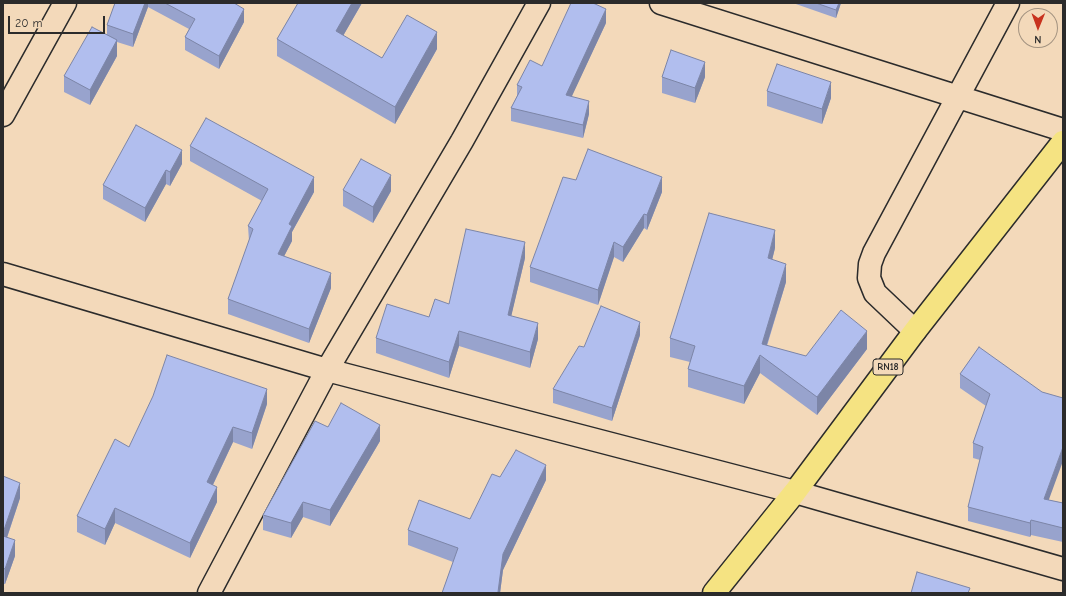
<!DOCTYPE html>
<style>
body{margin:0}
#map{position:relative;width:1066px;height:596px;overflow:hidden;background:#f3d9ba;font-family:"Comic Neue",sans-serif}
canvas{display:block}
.frame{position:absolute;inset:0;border:4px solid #2b2b2b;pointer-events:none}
.north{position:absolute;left:1018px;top:8px;width:40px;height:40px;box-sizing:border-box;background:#f3d9ba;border:1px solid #a39381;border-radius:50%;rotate:181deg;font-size:11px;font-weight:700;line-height:16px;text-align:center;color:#2b2b2b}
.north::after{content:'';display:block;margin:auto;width:14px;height:18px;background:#c8321e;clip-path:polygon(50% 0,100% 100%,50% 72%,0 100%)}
.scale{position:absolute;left:8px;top:16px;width:97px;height:18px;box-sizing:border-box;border:2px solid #2b2b2b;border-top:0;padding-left:5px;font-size:12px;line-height:14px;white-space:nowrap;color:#2b2b2b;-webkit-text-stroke:3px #f3d9ba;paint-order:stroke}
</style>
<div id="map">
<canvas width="1066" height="596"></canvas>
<div class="frame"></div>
<div class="north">N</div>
<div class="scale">20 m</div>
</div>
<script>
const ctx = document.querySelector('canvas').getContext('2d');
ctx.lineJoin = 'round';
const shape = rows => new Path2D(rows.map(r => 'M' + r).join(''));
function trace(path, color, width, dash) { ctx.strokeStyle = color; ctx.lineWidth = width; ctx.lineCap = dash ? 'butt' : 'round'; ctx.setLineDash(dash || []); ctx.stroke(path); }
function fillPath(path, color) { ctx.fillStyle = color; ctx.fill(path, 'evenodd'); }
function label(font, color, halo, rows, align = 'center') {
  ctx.font = font + ' "Comic Neue",sans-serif'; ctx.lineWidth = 3.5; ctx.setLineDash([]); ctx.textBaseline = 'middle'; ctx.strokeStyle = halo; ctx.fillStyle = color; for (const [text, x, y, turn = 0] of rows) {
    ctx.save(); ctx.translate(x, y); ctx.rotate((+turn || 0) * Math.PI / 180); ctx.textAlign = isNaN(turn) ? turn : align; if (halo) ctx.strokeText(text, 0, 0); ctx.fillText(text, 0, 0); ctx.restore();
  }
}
const street = shape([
 [661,3,1063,130],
 [3,115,65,3],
 [3,274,327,370,795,492,1063,569],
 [915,331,875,293,869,278,870,264,874,253,1008,3],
 [209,593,327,370,462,141,539,3]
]);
const primary = shape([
 [714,593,795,492,915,331,1063,142]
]);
trace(street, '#2b2b2b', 25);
trace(primary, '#2b2b2b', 25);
trace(street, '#f3d9ba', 22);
trace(primary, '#f5e382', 22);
fillPath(shape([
 [115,3,234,3,244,22,219,69,185,50,185,37,189,29,148,7,133,47,117,42,117,56,90,105,64,92,64,76,107,35,107,25],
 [298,3,362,3,343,36,382,58,437,49,395,124,277,56,277,39],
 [793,3,841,3,836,18],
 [606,23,571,97,589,114,583,138,511,121,511,108,517,96,517,85,542,66],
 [662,77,705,77,695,103,662,93],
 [767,91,831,98,822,124,767,106],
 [190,146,314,192,292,232,292,241,284,256,331,288,309,343,228,314,228,299,249,241,248,226,262,201,190,161],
 [182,164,170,186,166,184,145,222,103,199,103,185],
 [576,180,662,192,647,230,644,228,623,262,614,257,598,305,530,282,530,267],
 [343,190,391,191,373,223,343,206],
 [775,248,772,260,786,282,767,346,806,356,867,349,817,415,760,373,744,404,688,387,688,369,690,362,670,357,670,338],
 [525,258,511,316,538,339,530,368,459,346,449,378,376,353,376,338,429,317,449,304],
 [640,335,612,421,553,403,553,389],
 [979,347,1049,500,1063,503,1063,542,1031,535,1030,537,968,521,968,507,980,460,973,458,973,443,986,406,960,388,960,374],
 [267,404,252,449,233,442,213,485,217,502,190,558,115,523,105,545,77,532,77,516,129,447],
 [328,427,380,441,330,526,303,517,291,538,263,530,263,515],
 [3,476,20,498,7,538,15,556,5,584,3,584],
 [500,477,546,480,503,570,500,593,442,593,453,562,408,545,408,530,470,519]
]), '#98a3cd');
fillPath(shape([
 [145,3,148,3,148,7,133,47,133,34],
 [352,3,362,3,336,48,336,31],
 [839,3,841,3,836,18,836,10],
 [244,9,244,22,219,69,219,56],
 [606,9,606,23,566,109,566,95],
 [437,32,437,49,395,124,395,107],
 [117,40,117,56,90,105,90,90],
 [705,62,705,77,695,103,695,88],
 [831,82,831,98,822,124,822,109],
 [589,101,589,114,583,138,583,125],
 [182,150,182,164,170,186,170,172],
 [166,170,166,184,145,222,145,208],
 [391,175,391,191,373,223,373,207],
 [314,177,314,192,292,232,292,241,278,268,278,254,289,224],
 [662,177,662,192,647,230,647,215],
 [644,214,644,228,623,262,623,247],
 [775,230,775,248,768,276,768,258],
 [525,242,525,258,508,330,508,315],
 [614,242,614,257,598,305,598,290],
 [786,264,786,282,763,357,762,344],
 [331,273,331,288,309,343,309,329],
 [640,322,640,335,612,421,612,408],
 [538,323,538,339,530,368,530,352],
 [459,331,459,346,449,378,449,362],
 [867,331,867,349,817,415,817,397],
 [760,355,760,373,744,404,744,386],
 [267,389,267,404,252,449,252,433],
 [380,425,380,441,330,526,330,510],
 [233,427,233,442,207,497,207,482],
 [1063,447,1063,461,1044,513,1044,499],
 [546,465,546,480,503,570,500,593,498,593,503,554],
 [20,483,20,498,3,549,3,533],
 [217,487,217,502,190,558,190,543],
 [303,502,303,517,291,538,291,523],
 [115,508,115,523,105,545,105,529],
 [1031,520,1031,535,1030,537,1030,523],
 [15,540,15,556,5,584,5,569]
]), '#7c85a7');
const building = shape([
 [115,3,145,3,133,34,107,25,115,3],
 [165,3,234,3,244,9,219,56,185,37,195,19,165,3],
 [298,3,352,3,336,31,382,58,407,15,437,32,395,107,277,39,298,3],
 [571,3,593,3,606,9,566,95,589,101,583,125,511,108,522,87,517,85,530,60,542,66,571,3],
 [816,3,839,3,836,10,816,3],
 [92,27,117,40,90,90,64,76,92,27],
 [671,50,705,62,695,88,662,77,671,50],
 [777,64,831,82,822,109,767,91,777,64],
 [206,118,314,177,289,224,292,226,278,254,331,273,309,329,228,299,253,229,248,226,268,189,190,146,206,118],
 [136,125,182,150,170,172,166,170,145,208,103,185,136,125],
 [588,149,662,177,647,215,644,214,623,247,614,242,598,290,530,267,563,177,576,180,588,149],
 [361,159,391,175,373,207,343,190,361,159],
 [709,213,775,230,768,258,786,264,762,344,806,356,841,310,867,331,817,397,760,355,744,386,688,369,695,346,670,338,709,213],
 [466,229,525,242,508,315,538,323,530,352,459,331,449,362,376,338,387,304,429,317,435,299,449,304,466,229],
 [601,306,640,322,612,408,553,389,579,346,584,347,601,306],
 [979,347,1042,392,1063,398,1063,447,1044,499,1063,503,1063,528,1031,520,1030,523,968,507,983,447,973,443,990,394,960,374,979,347],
 [167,355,267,389,252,433,233,427,207,482,217,487,190,543,115,508,105,529,77,516,115,439,129,447,153,396,167,355],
 [341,403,380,425,330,510,303,502,291,523,263,515,315,421,328,427,341,403],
 [516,450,546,465,503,554,498,592,499,593,442,593,458,548,408,530,419,500,470,519,492,474,500,477,516,450],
 [3,476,20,483,3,533,3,476],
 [3,536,15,540,5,569,3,568,3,536],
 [917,572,970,588,968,593,911,593,917,572]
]);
fillPath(building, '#b1beee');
trace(building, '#7c85a7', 1);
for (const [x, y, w] of [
 [888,367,30]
]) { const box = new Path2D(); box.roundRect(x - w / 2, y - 8, w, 16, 3); ctx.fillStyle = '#f3d9ba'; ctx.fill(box); trace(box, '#2b2b2b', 1); }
label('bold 10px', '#2b2b2b', null, [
 ["RN18",888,367]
]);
</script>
